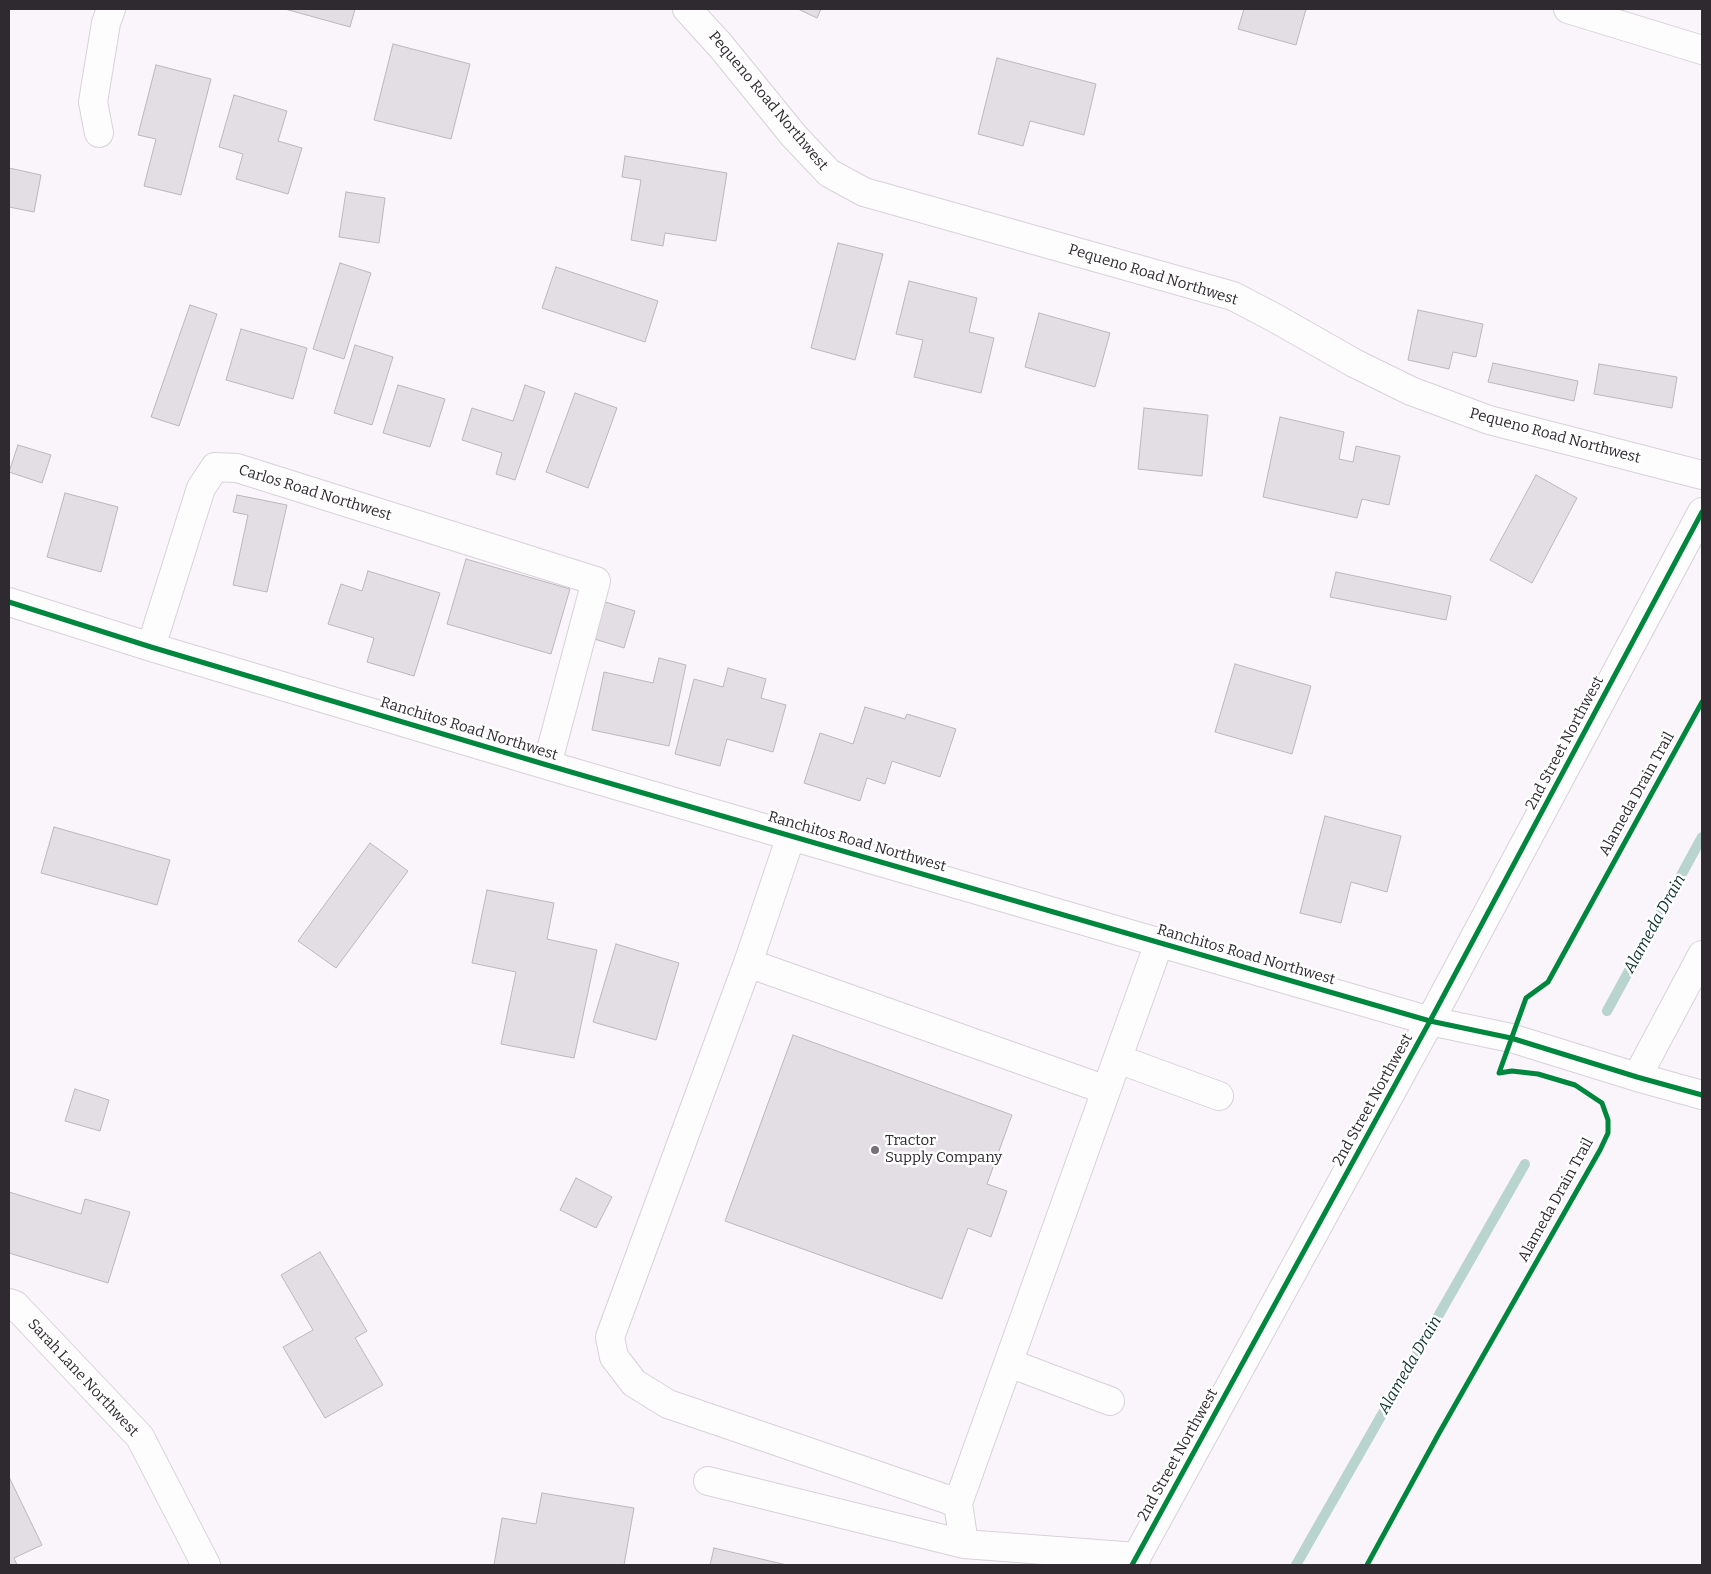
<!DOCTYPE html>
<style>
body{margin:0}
#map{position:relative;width:1711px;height:1574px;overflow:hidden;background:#faf4fb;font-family:Bitter,serif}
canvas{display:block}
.frame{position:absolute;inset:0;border:10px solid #2e2a2f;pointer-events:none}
</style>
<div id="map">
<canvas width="1711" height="1574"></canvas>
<div class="frame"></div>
</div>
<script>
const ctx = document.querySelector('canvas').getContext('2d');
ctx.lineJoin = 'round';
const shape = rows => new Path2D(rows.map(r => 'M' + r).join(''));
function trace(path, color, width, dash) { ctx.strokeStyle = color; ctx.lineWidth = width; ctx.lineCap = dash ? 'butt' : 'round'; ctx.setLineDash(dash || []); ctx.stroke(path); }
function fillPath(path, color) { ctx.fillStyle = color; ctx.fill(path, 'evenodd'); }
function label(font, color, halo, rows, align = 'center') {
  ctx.font = font + ' Bitter,serif'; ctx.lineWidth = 5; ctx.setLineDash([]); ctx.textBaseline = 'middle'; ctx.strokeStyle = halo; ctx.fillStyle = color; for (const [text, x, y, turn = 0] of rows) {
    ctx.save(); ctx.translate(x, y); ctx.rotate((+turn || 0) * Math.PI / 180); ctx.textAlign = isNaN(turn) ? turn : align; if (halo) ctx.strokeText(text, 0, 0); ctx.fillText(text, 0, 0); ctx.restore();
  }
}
trace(shape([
 [1607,1011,1702,837],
 [1296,1565,1525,1164]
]), '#b8d4cc', 10);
const building = shape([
 [285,9,355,9,350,27,285,9],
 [798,9,821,9,817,18,798,9],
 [1244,9,1306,9,1296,45,1238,29,1244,9],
 [393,44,470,64,451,139,374,120,393,44],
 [997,58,1096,84,1084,135,1030,121,1023,146,978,134,997,58],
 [156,65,211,79,181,195,144,186,156,139,138,135,156,65],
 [234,95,287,111,278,141,302,148,288,194,236,179,243,154,219,147,234,95],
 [625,156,727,173,716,241,665,233,663,246,631,240,641,180,622,177,625,156],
 [9,168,41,175,34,212,9,207,9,168],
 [346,192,385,198,379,243,339,237,346,192],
 [838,243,883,254,855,360,811,348,838,243],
 [340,263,371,273,344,359,313,349,340,263],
 [556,267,658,301,645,342,542,308,556,267],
 [909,281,977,298,969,332,994,338,981,393,914,377,923,340,896,334,909,281],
 [190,305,217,314,179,426,151,417,190,305],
 [1418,310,1483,324,1476,357,1453,352,1449,369,1408,360,1418,310],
 [1039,313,1110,333,1095,387,1025,367,1039,313],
 [241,329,307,348,293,399,226,380,241,329],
 [355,345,393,357,372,425,334,413,355,345],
 [1493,363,1578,381,1574,401,1488,382,1493,363],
 [1599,364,1677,377,1672,408,1594,394,1599,364],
 [398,385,445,399,430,447,383,433,398,385],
 [525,385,545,392,515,480,496,474,502,453,462,440,472,408,513,421,525,385],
 [575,393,617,408,588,488,546,472,575,393],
 [1144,408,1208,415,1202,476,1138,469,1144,408],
 [1280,417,1344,432,1339,459,1353,462,1356,446,1400,456,1389,505,1362,499,1357,518,1263,497,1280,417],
 [18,445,51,455,42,483,9,472,18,445],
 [1536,475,1577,498,1532,583,1490,560,1536,475],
 [65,493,118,507,101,572,47,557,65,493],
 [237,495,287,505,267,592,233,585,248,515,233,512,237,495],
 [466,559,570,589,551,654,447,624,466,559],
 [368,571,440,593,414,676,367,662,374,638,328,624,341,584,362,591,368,571],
 [1336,572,1451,596,1446,620,1330,597,1336,572],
 [602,601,635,611,624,648,591,638,602,601],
 [659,658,686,665,669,746,592,730,604,672,653,683,659,658],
 [1235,664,1311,686,1292,754,1215,732,1235,664],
 [728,668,766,679,761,698,786,705,773,752,727,739,720,766,675,754,694,679,723,687,728,668],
 [865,707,905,719,907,714,956,729,940,777,892,761,885,784,867,778,860,801,804,783,820,733,853,744,865,707],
 [1325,816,1401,836,1387,892,1351,882,1341,923,1300,913,1325,816],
 [54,827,170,860,157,905,41,873,54,827],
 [370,843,408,871,336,968,298,941,370,843],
 [487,890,554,903,547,939,597,950,574,1058,501,1044,516,972,472,963,487,890],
 [616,944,679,963,656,1040,593,1022,616,944],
 [793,1035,1012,1115,987,1184,1007,1191,991,1237,968,1228,942,1299,725,1221,793,1035],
 [75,1089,109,1100,100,1131,65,1121,75,1089],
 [576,1178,612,1197,596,1228,560,1210,576,1178],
 [9,1192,81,1214,85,1199,130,1212,108,1283,9,1253,9,1192],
 [320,1252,367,1331,355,1338,383,1385,325,1418,283,1347,313,1330,281,1275,320,1252],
 [9,1477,42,1545,14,1558,17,1565,9,1565,9,1477],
 [542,1493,634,1508,624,1565,494,1565,502,1518,536,1524,542,1493],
 [714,1548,787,1565,710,1565,714,1548]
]);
fillPath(building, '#e2dee3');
trace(building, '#bbb7bc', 1);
const minor = shape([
 [687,9,720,45,794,136,829,173,864,192,1233,296,1275,318,1354,363,1411,391,1489,420,1702,475],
 [1568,9,1702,50],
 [99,133,93,102,106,23,111,9],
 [9,602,151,647,547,765,791,836,1430,1021,1511,1038,1637,1077,1702,1095],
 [151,647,201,488,215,467,237,468,596,581,547,765],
 [791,836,748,963,1106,1090],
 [748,963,610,1337,614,1357,634,1383,668,1404,958,1503],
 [1118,1059,1219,1096],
 [1637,1077,1702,955],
 [9,1303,15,1305,140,1437,206,1565],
 [1009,1363,1110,1401],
 [708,1481,964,1544,1137,1557],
 [964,1544,958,1503,1159,943]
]);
const major = shape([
 [1132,1565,1430,1021,1702,512]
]);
trace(minor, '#d7d2d8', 30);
trace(major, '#d7d2d8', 30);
trace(minor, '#fefdfe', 28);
trace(major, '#fefdfe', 28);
trace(shape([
 [9,602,151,647,547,765,791,836,1430,1021,1511,1038,1637,1077,1702,1095],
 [1132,1565,1430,1021,1702,512],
 [1367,1565,1438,1435,1600,1150,1608,1133,1608,1120,1602,1103,1575,1085,1538,1074,1512,1071,1499,1073,1526,998,1548,982,1702,702]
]), '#00873e', 5);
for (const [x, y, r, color] of [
 [875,1150,5,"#757176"]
]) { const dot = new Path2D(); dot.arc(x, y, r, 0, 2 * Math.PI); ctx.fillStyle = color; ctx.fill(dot); trace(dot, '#fff', 2); }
label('15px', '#2e2a2f', '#fff', [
 ["Pequeno Road Northwest",768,101,50],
 ["Pequeno Road Northwest",1153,275,17],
 ["Pequeno Road Northwest",1555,436,15],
 ["Carlos Road Northwest",315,493,17],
 ["Ranchitos Road Northwest",469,729,17],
 ["2nd Street Northwest",1565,743,-62],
 ["Alameda Drain Trail",1637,794,-61],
 ["Ranchitos Road Northwest",857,842,16],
 ["Ranchitos Road Northwest",1246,955,16],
 ["2nd Street Northwest",1373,1100,-61],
 ["Alameda Drain Trail",1556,1200,-61],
 ["Sarah Lane Northwest",83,1378,47],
 ["2nd Street Northwest",1178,1455,-61]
]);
label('15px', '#2e2a2f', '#fff', [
 ["Tractor",885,1141],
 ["Supply Company",885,1158]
], 'left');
label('italic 16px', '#0b3329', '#fff', [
 ["Alameda Drain",1655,924,-61],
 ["Alameda Drain",1410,1365,-60]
]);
</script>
